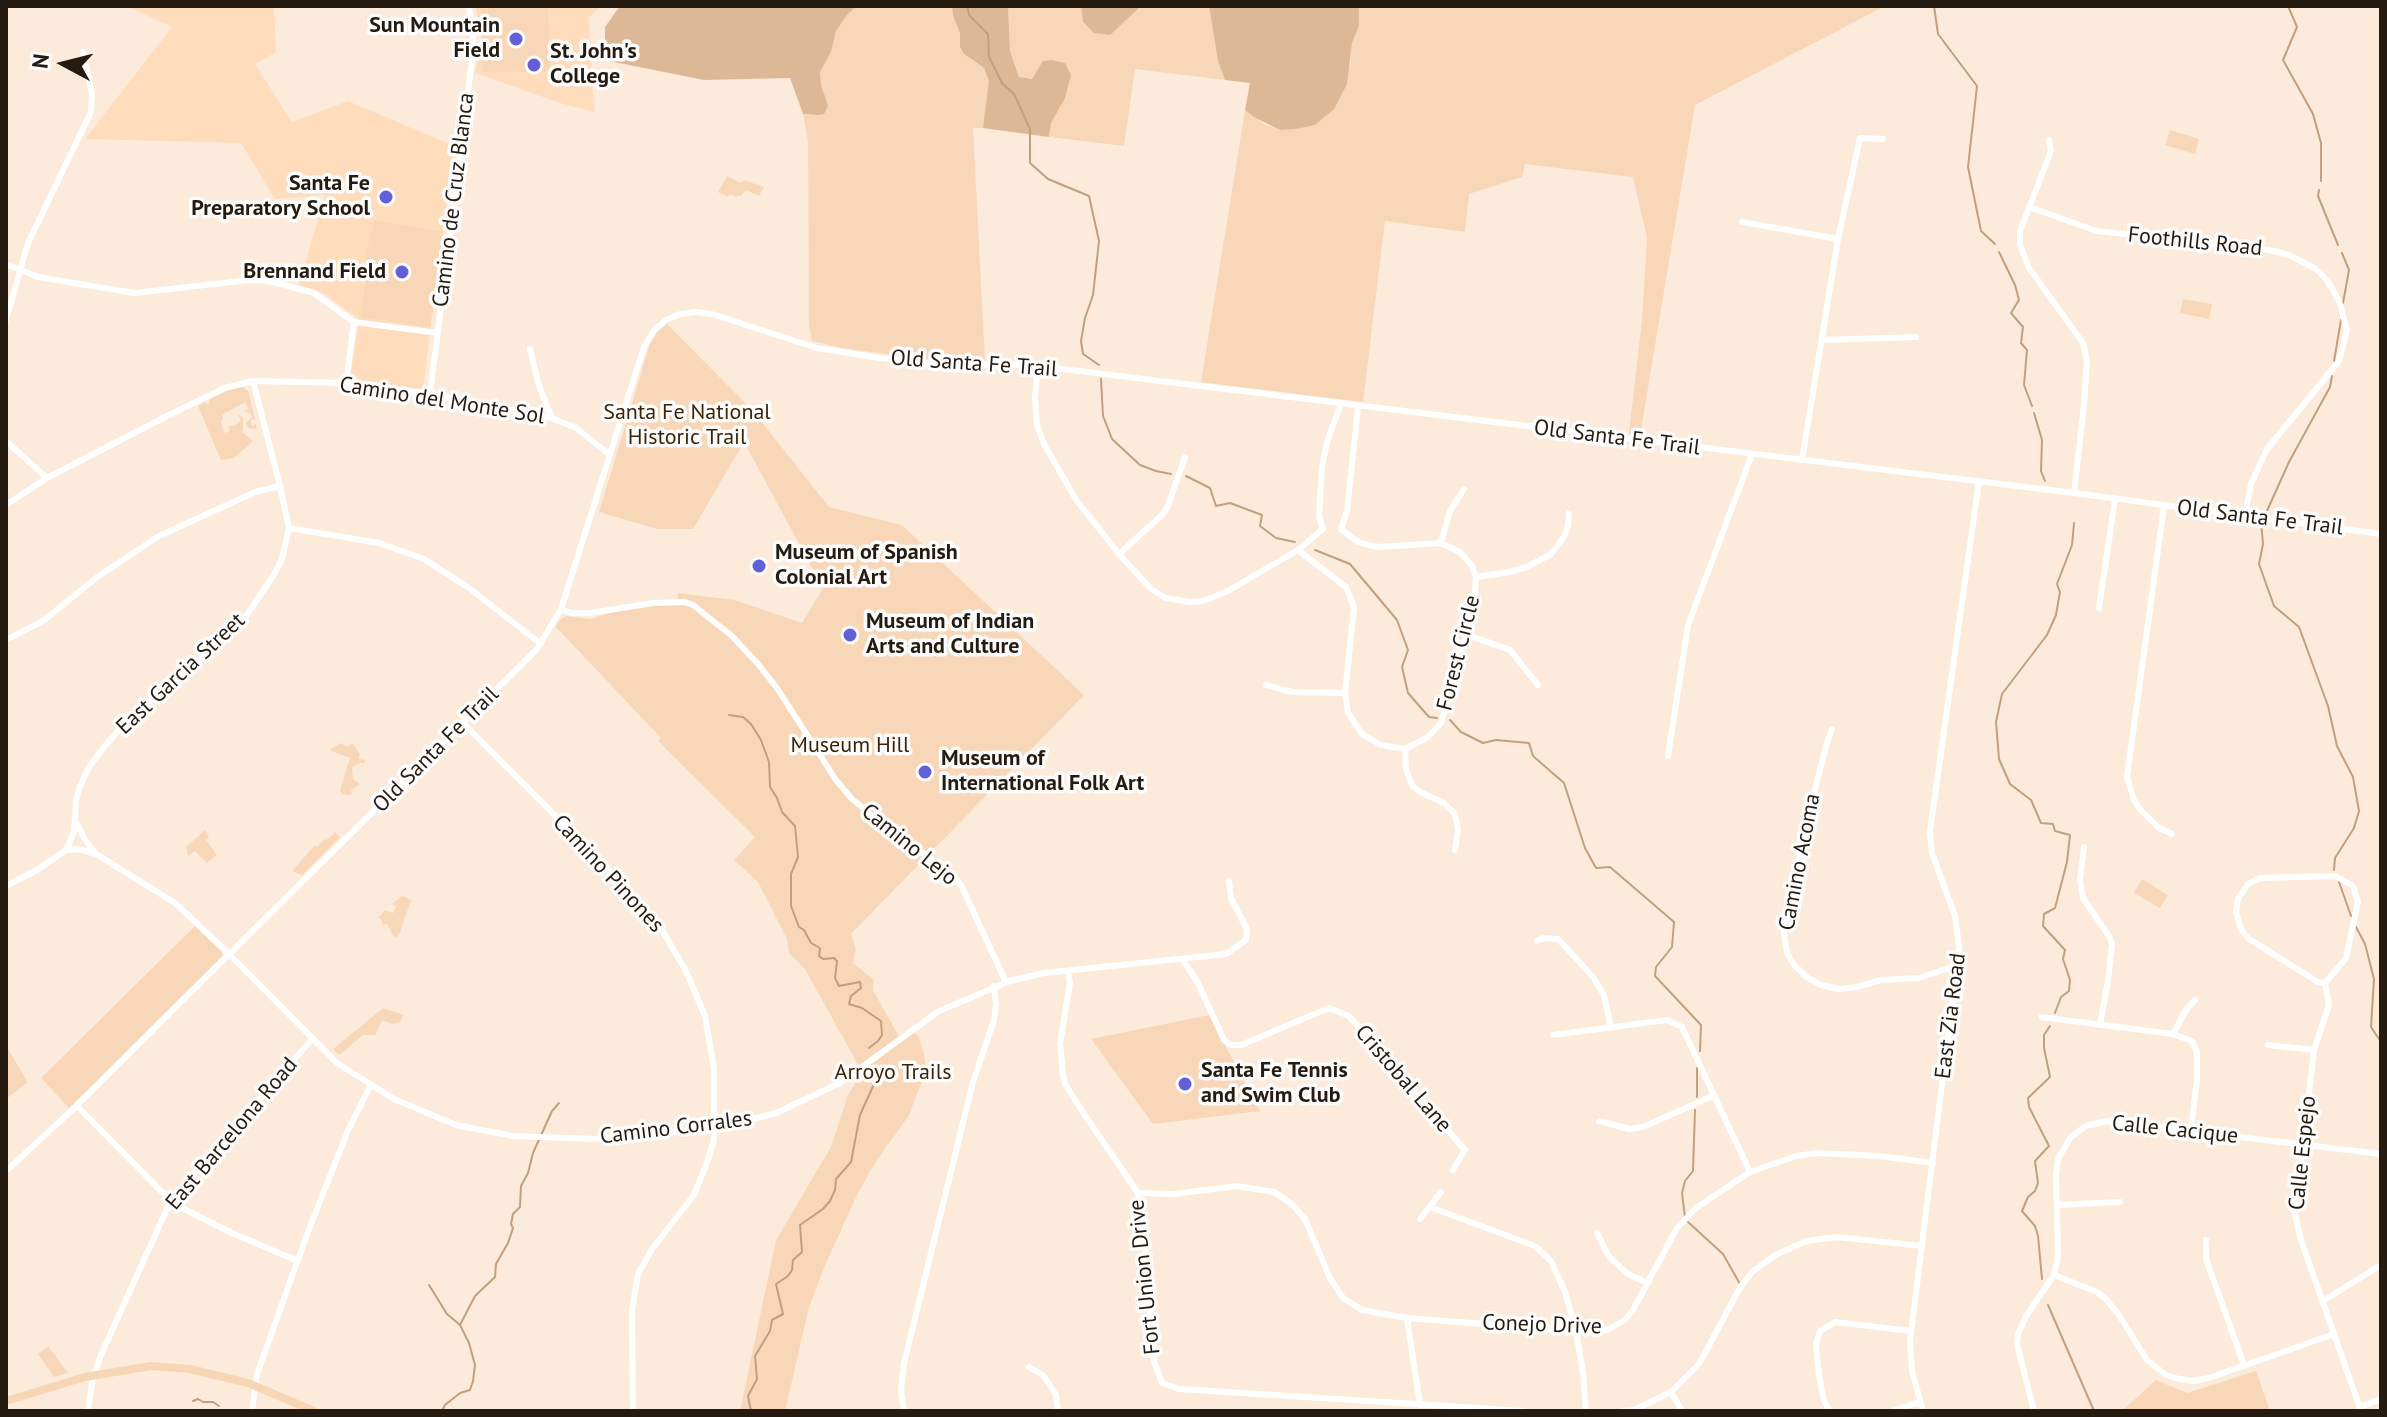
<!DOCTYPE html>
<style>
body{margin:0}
#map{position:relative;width:2387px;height:1417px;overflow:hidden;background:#fcebdb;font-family:"PT Sans",sans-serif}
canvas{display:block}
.frame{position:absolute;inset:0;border:8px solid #251b11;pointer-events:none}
.north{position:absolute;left:24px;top:24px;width:80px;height:80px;-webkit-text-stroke:6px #fcfcfc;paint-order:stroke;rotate:277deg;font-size:22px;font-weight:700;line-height:32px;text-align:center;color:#251b11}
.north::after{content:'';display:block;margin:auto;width:28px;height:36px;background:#251b11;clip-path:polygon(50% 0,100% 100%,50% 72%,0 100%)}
</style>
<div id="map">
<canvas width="2387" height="1417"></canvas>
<div class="frame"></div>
<div class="north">N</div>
</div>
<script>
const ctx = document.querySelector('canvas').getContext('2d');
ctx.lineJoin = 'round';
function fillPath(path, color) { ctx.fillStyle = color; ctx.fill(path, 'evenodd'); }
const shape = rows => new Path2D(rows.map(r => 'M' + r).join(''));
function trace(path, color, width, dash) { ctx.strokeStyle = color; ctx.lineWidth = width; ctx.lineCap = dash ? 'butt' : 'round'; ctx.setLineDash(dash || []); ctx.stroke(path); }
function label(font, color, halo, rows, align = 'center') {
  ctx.font = font + ' "PT Sans",sans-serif'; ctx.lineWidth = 7; ctx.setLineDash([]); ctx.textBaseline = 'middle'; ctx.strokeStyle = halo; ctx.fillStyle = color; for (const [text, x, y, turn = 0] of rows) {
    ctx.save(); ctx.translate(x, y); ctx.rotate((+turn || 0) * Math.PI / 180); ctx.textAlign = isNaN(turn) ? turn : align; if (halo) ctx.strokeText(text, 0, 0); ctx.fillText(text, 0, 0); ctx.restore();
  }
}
fillPath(shape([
 [127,6,274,6,276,52,255,64,292,122,348,101,454,146,423,389,350,380,359,319,323,293,299,284,325,195,275,199,241,143,85,139,172,27],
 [475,6,601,6,589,18,594,112,560,103,475,73,482,31]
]), '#fedcbc');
fillPath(shape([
 [481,6,548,6,550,71,483,72],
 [856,6,952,6,953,16,960,33,960,48,970,59,984,68,989,81,989,91,983,128,973,128,985,361,934,360,848,349,812,341,809,324,808,141,803,114,818,115,824,91,821,84,820,72,831,52,836,31,847,14],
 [1008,6,1081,6,1083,22,1129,17,1141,6,1209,6,1218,61,1225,80,1135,69,1124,146,1049,137,1051,123,1055,115,1043,62,1032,80,1019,77,1010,51],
 [1359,6,1885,6,1695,105,1640,436,1629,434,1642,319,1647,238,1633,177,1525,164,1522,177,1469,194,1465,232,1385,221,1363,402,1201,382,1245,110,1264,124,1280,130,1315,125,1350,66,1352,43,1359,26],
 [2170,130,2199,139,2195,154,2165,145],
 [727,176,741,183,744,180,764,187,759,196,746,190,741,196,738,195,737,197,730,194,728,197,718,192],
 [375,220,442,232,430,327,361,317,366,278,365,256],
 [2183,299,2212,304,2209,319,2180,313],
 [667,324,753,411,829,507,902,525,1084,695,851,934,856,949,853,963,874,980,873,990,901,1040,914,1032,919,1038,924,1054,926,1071,908,1117,876,1161,856,1197,823,1270,809,1307,785,1411,740,1411,776,1240,831,1147,848,1095,862,1072,805,969,789,953,787,939,758,882,734,860,755,837,658,741,661,738,556,627,560,620,566,616,591,619,613,612,666,604,677,604,678,593,735,600,802,623,823,588,744,442,693,529,657,529,599,512,650,344,657,333],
 [237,386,243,387,248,391,255,419,251,420,252,426,256,424,257,429,248,428,246,423,252,417,250,413,244,411,249,409,245,402,222,415,223,419,221,421,224,433,230,431,228,427,233,425,234,426,241,421,238,414,243,418,243,433,253,441,234,458,221,460,198,406,205,402,207,404,210,403,209,399],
 [342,743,346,747,352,743,360,754,359,759,365,760,364,763,359,763,352,767,353,779,360,784,351,790,352,794,349,795,342,794,340,790,350,758,331,751,331,749],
 [205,830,209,837,206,840,217,855,207,863,195,851,188,856,186,847],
 [335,832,340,837,302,875,292,871,315,845,317,847,325,839,327,840],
 [2142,879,2168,895,2160,908,2134,893],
 [402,896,411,900,400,932,396,937,394,937,387,924,383,925,380,918,377,919,385,910,393,913,396,906,392,904],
 [195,926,222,951,222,956,69,1108,41,1078],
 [383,1008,404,1015,399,1023,392,1024,382,1020,375,1035,363,1035,339,1055,333,1049],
 [1209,1015,1260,1111,1153,1124,1091,1039],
 [6,1046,28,1082,6,1099],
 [48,1346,68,1373,54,1377,38,1354],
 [2256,1371,2270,1411,2122,1411,2156,1380,2187,1393]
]), '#f8d7b9');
fillPath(shape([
 [620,6,856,6,847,15,836,31,831,52,820,72,821,84,828,106,824,114,818,115,803,114,790,78,704,80,609,61,605,48,605,27],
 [952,6,1008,6,1010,51,1019,77,1032,79,1043,61,1052,60,1065,63,1071,75,1065,98,1051,123,1049,137,983,128,989,81,984,68,964,54,960,47,960,33,953,16],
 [1081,6,1141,6,1110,35,1094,33,1083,22],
 [1209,6,1359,6,1359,26,1352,43,1347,84,1334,109,1315,125,1296,129,1280,130,1254,117,1245,110,1250,83,1225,80,1218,61]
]), '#dcb896');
trace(shape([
 [967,6,969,15,988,34,989,57,1002,83,1014,94,1030,129,1030,163,1048,179,1089,196,1099,241,1093,295,1085,318,1081,341,1083,354,1099,365],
 [1934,6,1938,34,1977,86,1968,167,1981,231,1995,244],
 [2288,6,2297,27,2283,60,2313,114,2321,143,2321,181],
 [2319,190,2318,196,2338,245],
 [1999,252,2015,285,2019,300,2011,313,2023,327,2021,343,2027,350,2024,385,2032,406],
 [2342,253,2349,270,2343,303],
 [2334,361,2341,320],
 [1101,379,1103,416,1112,439,1140,465,1156,471,1171,474],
 [2034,413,2042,440,2041,471,2045,481],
 [1186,476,1210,488,1216,506,1230,503,1262,515,1260,526,1276,538,1295,542],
 [2266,513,2289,462,2330,387,2332,376],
 [2261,522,2263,544,2259,564,2274,606,2299,627,2328,706,2337,746,2353,777,2359,811,2354,828,2335,858,2334,870],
 [1315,550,1350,564,1397,620,1408,650,1402,667,1408,693,1429,717,1437,718],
 [729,715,743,717,751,724,761,740,769,762,770,787,777,798,782,812,795,826,798,857,791,874,791,906,799,927,804,930,811,943,820,948,819,956,823,959,834,958,837,961,835,978,839,986,860,982,861,988,851,996,849,1004,862,1008,881,1021,882,1035,878,1041,869,1048],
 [1450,720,1461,732,1483,743,1496,740,1529,743,1533,756,1564,783,1585,848,1596,868,1610,867,1674,922,1672,947,1656,967,1655,976,1701,1025,1700,1051],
 [2339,882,2351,916],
 [2356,927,2365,944,2374,979,2371,1027,2381,1042],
 [2055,1013,2061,997,2069,991,2070,980,2063,959,2065,950,2043,926,2044,914,2055,908,2067,862,2070,835,2055,831,2053,824,2041,823,2031,800,2010,784,1999,759,1996,722,2002,694,2047,635,2056,615,2060,592,2057,584,2072,545,2074,523],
 [1697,1068,1697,1097],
 [1685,1217,1682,1193,1685,1181,1693,1171,1695,1110],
 [1688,1222,1723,1254,1740,1284],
 [2042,1279,2038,1236,2035,1226,2022,1211,2028,1197,2035,1191,2038,1183,2035,1161,2049,1146,2029,1107,2028,1098,2050,1077,2044,1048,2044,1035,2050,1026],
 [429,1285,447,1314,460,1325,469,1343,475,1365,473,1381,470,1390,460,1393,445,1405,442,1411],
 [2048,1305,2094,1411],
 [460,1325,475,1296,495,1277,496,1264,508,1243,513,1228,511,1224,513,1214,520,1207,521,1186,528,1173,533,1153,552,1111,559,1103],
 [193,1401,198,1399,203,1402,213,1402,219,1406],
 [751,1411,748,1396,757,1379,755,1356,770,1331,772,1320,783,1314,776,1284,788,1276,792,1270,793,1260,802,1252,800,1225,823,1209,830,1201,835,1190,836,1179,851,1162,860,1115,874,1084,883,1075,878,1068]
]), '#c29f7e', 2);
trace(shape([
 [2049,140,2051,151,2020,231,2020,245,2029,268,2083,343,2087,361,2084,404,2074,493],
 [2029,207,2097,231,2270,250,2289,255,2316,269,2327,280,2339,301,2347,330,2339,361,2267,449,2251,484,2245,515],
 [1742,222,1838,239],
 [6,264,38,277,134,293,250,280,269,281,314,293,354,322,438,333],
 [6,320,28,243,91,112,92,94,83,52],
 [1823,340,1916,337],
 [530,349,539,386,552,418],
 [1038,366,1035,397,1037,425,1044,444,1077,501,1119,554,1151,589,1166,598,1189,602,1203,601,1228,591,1298,550,1323,529],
 [346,383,354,322],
 [430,394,473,52,473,24,468,6],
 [6,441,47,478],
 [1802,460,1838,239,1860,138,1883,139],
 [6,505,47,478,171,414,225,388,253,381,346,383,430,394,552,418,576,428,610,455],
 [2164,506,2127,777,2134,800,2140,809,2159,828,2172,834],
 [289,528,379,543,424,559,469,588,541,644],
 [1323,529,1319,516,1322,467,1327,442,1341,404],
 [1341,529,1347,511,1358,407],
 [1441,543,1450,511,1464,489],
 [1298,550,1346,587,1354,607,1345,693,1348,713,1362,734,1381,745,1405,749,1428,737,1441,723,1474,607,1476,577,1472,566,1460,552,1441,543,1378,547,1368,545,1358,542,1341,529],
 [1119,554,1161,516,1167,508,1185,457],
 [1476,577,1510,572,1527,567,1551,554,1564,537,1568,526,1569,513],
 [2099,608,2115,499],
 [561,609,571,613,590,613,653,603,685,602,693,605,732,636,758,664,777,688,836,780,852,799,896,835,948,870,961,885,1006,982],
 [1468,635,1510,650,1538,685],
 [6,640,43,621,96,578,159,536,255,492,280,486],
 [1266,685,1292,692,1345,693],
 [463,723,623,884,662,930,686,971,705,1016,714,1069,714,1139,708,1160,694,1195,652,1249,638,1274,632,1310,633,1411],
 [1832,729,1827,742,1807,821,1787,912,1784,932,1787,953,1795,966,1808,978,1821,985,1839,989,1857,987,1881,980,1919,978,1958,965],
 [1405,749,1406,769,1412,785,1420,792,1444,803,1455,814,1458,830,1455,850],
 [1668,756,1688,625,1752,454],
 [77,823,84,838,96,854],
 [2084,847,2080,879,2083,898,2109,936,2112,944,2108,981,2100,1025],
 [66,850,79,849,96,854,175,903,229,954,337,1063,394,1099,456,1125,513,1136,597,1139,689,1131,742,1122,776,1113,840,1083,939,1011,1010,981,1044,973,1226,954,1246,940,1247,929,1231,898,1229,881],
 [2335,876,2353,886,2358,902,2346,958,2325,983,2318,982,2249,939,2241,929,2236,912,2238,899,2248,884,2260,878,2335,876],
 [6,886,37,870,66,850,74,832,76,800,80,786,89,767,104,747,130,717,209,653,246,616,275,573,282,559,289,528,280,486,253,381],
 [1537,941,1543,938,1558,939,1593,977,1604,995,1611,1028],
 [1183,960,1198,983,1224,1040,1230,1045,1241,1045,1329,1008,1349,1016,1465,1150,1453,1170],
 [1068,971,1070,983,1060,1044,1063,1074,1065,1084,1084,1114,1138,1193,1143,1219,1154,1361,1162,1383,1179,1389,1525,1411],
 [2325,983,2329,1005,2314,1050,2295,1214,2301,1240,2361,1411],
 [2041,1017,2173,1034,2192,1041,2197,1052,2197,1079,2191,1130],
 [2173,1034,2186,1010,2195,1000],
 [1553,1035,1667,1020,1682,1027,1750,1172],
 [2268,1045,2314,1050],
 [77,1106,160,1190,180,1207,232,1233,298,1261],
 [1599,1121,1629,1129,1643,1127,1715,1095],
 [6,1171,69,1113,537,649,561,609,644,347,655,329,666,320,680,314,695,312,712,314,817,348,880,358,950,366,1002,364,1038,366,2074,493,2381,534],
 [1138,1193,1174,1194,1237,1186,1274,1192,1292,1204,1305,1219,1330,1278,1343,1298,1362,1310,1407,1318,1576,1331,1607,1330,1625,1320,1633,1310,1677,1228,1696,1208,1750,1172,1796,1156,1818,1153,1880,1156,1933,1163],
 [2057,1205,2120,1202],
 [1430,1207,1535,1246,1551,1261,1565,1292,1576,1331,1583,1373,1586,1411],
 [1420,1219,1441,1192],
 [1597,1233,1609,1257,1628,1274,1647,1283],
 [2206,1240,2206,1259,2244,1365],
 [2054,1275,2097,1292,2105,1298,2119,1315,2147,1360,2166,1375,2179,1379,2193,1381,2209,1378,2334,1334],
 [2323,1301,2381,1265],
 [1407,1318,1420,1405],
 [1029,1367,1044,1376,1056,1395,1058,1411],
 [1671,1392,1682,1411],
 [2360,1407,2381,1399],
 [88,1411,92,1383,100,1357,171,1200,313,1038],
 [252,1411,257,1374,309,1229,349,1128,371,1085],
 [904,1411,901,1390,904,1363,973,1082,994,1020,996,1005,994,986],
 [1623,1411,1634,1410,1671,1392,1699,1364,1741,1286,1753,1271,1777,1254,1807,1241,1837,1237,1922,1246],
 [1830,1411,1824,1401,1819,1376,1816,1344,1820,1331,1835,1322,1911,1331],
 [1892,1411,1920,1402],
 [1923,1411,1912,1371,1910,1341,1959,947,1955,916,1932,853,1930,831,1979,481],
 [2034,1411,2017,1344,2018,1334,2026,1316,2054,1275,2058,1256,2056,1175,2058,1159,2070,1138,2086,1126,2107,1121,2381,1154]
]), '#fff', 6);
trace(shape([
 [6,1401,85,1377,151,1366,190,1369,248,1383,314,1411]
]), '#f7d6b5', 8);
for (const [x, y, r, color] of [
 [516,39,8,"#625fd8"],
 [534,65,8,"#625fd8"],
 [386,197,8,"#625fd8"],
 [402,272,8,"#625fd8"],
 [759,566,8,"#625fd8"],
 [850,635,8,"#625fd8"],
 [925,772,8,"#625fd8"],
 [1185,1084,8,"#625fd8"]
]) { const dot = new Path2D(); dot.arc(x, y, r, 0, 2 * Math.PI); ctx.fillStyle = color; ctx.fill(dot); trace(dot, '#fcfcfc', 3); }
label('bold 22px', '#251b11', '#fcfcfc', [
 ["Sun Mountain",500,26,"right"],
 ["Field",500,51,"right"],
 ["St. John's",550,52],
 ["College",550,77],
 ["Santa Fe",370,184,"right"],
 ["Preparatory School",370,209,"right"],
 ["Brennand Field",386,272,"right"],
 ["Museum of Spanish",775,553],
 ["Colonial Art",775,578],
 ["Museum of Indian",866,622],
 ["Arts and Culture",866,647],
 ["Museum of",941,759],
 ["International Folk Art",941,784],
 ["Santa Fe Tennis",1201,1071],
 ["and Swim Club",1201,1096]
], 'left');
label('22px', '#251b11', '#fcfcfc', [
 ["Camino de Cruz Blanca",454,200,-83],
 ["Foothills Road",2195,242,6],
 ["Old Santa Fe Trail",974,364,4],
 ["Camino del Monte Sol",442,401,9],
 ["Old Santa Fe Trail",1617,438,7],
 ["Old Santa Fe Trail",2260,518,7],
 ["Forest Circle",1459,653,-76],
 ["East Garcia Street",181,674,-43],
 ["Old Santa Fe Trail",436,750,-45],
 ["Camino Lejo",909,845,39],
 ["Camino Acoma",1800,862,-79],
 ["Camino Pinones",608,874,47],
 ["East Zia Road",1951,1016,-83],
 ["Cristobal Lane",1403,1079,49],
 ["Camino Corrales",676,1128,-7],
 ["Calle Cacique",2175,1130,6],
 ["East Barcelona Road",232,1134,-50],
 ["Calle Espejo",2303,1153,-84],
 ["Fort Union Drive",1145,1277,-96],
 ["Conejo Drive",1542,1325,2]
]);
label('22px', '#3b2306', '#fcfcfc', [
 ["Santa Fe National",687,413],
 ["Historic Trail",687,438],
 ["Museum Hill",850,746],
 ["Arroyo Trails",893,1073]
]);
</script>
